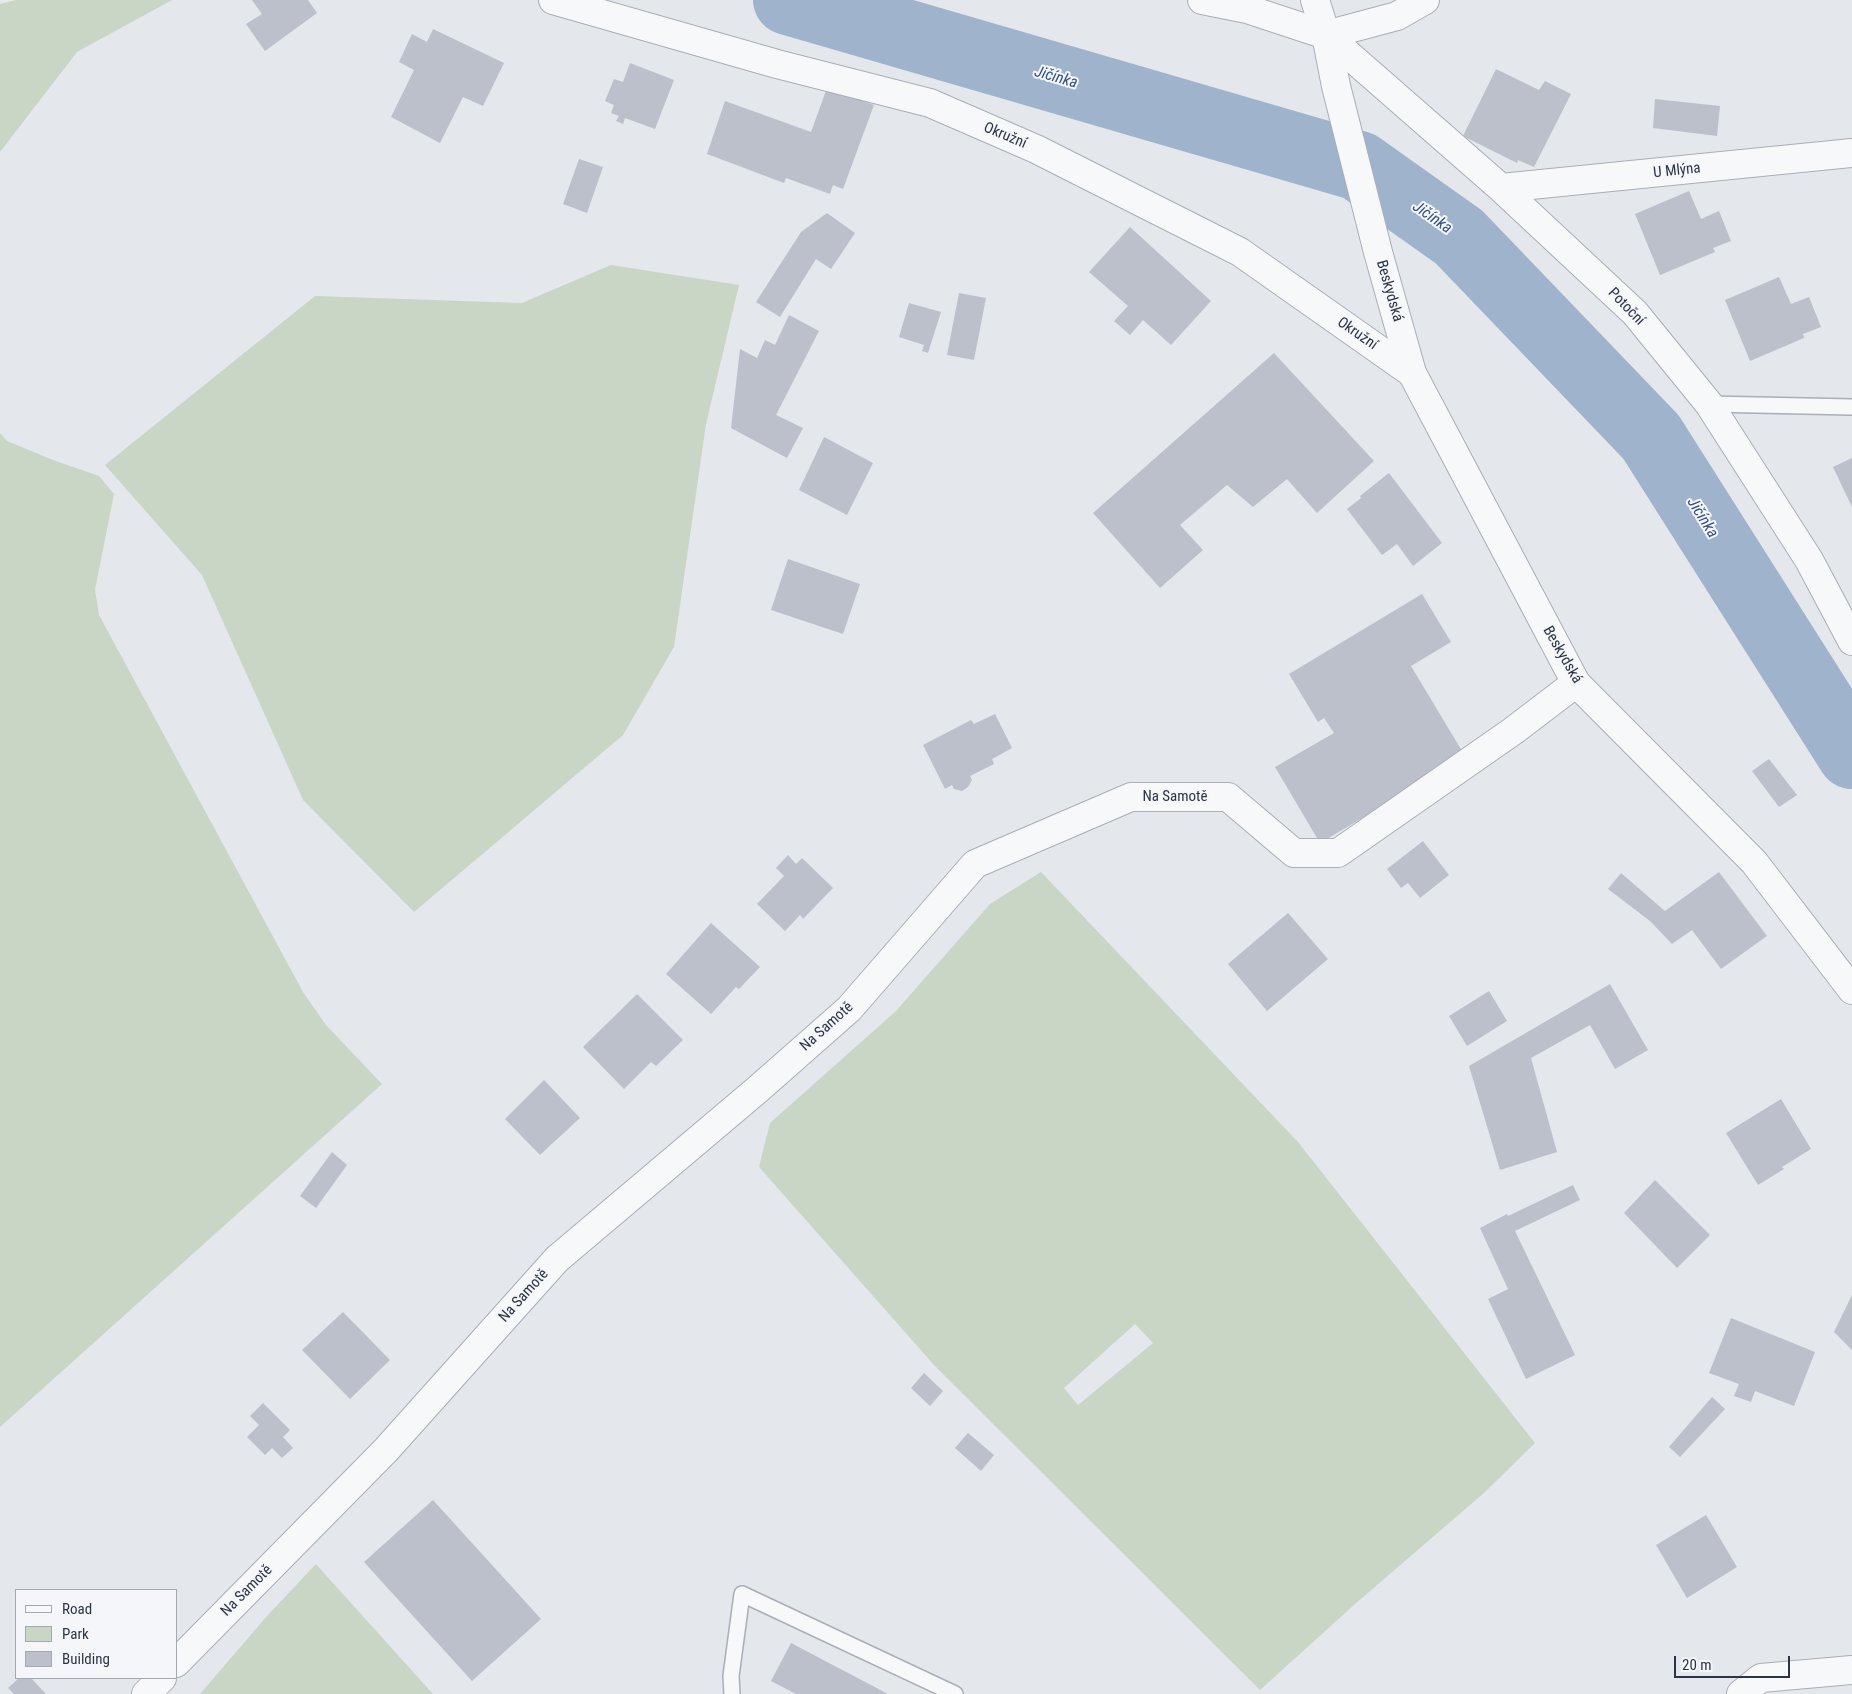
<!DOCTYPE html>
<meta charset="utf-8">
<style>
body{margin:0}
#map{position:relative;width:1852px;height:1694px;overflow:hidden;background:#e4e7ec;font-family:"Roboto Condensed",sans-serif}
canvas{display:block}
.legend{position:absolute;left:15px;top:1589px;width:162px;height:90px;box-sizing:border-box;background:#f4f6f9;border:1px solid #a4a8b1;margin:0;padding:6px 9px;list-style:none;font-size:15px;color:#2b3445}
.legend li{display:flex;align-items:center;gap:10px;height:25px}
.legend b{width:25px;border:1px solid #a4a8b1}
.scale{position:absolute;left:1674px;top:1656px;width:116px;height:22px;box-sizing:border-box;border:2px solid #2b3445;border-top:0;padding-left:6px;font-size:15px;line-height:18px;white-space:nowrap;color:#2b3445;-webkit-text-stroke:4px #f4f6f9;paint-order:stroke}
</style>
<div id="map">
<canvas width="1852" height="1694"></canvas>
<ul class="legend">
<li><b style="height:6px;background:#f7f8fa"></b>Road</li>
<li><b style="height:14px;background:#c9d6c5"></b>Park</li>
<li><b style="height:14px;background:#bbc0ca"></b>Building</li>
</ul>
<div class="scale">20 m</div>
</div>
<script>
const ctx = document.querySelector('canvas').getContext('2d');
ctx.lineJoin = 'round';
function fillPath(path, color) { ctx.fillStyle = color; ctx.fill(path, 'evenodd'); }
const shape = rows => new Path2D(rows.map(r => 'M' + r).join(''));
function trace(path, color, width, dash) { ctx.strokeStyle = color; ctx.lineWidth = width; ctx.lineCap = dash ? 'butt' : 'round'; ctx.setLineDash(dash || []); ctx.stroke(path); }
function label(font, color, halo, rows, align = 'center') {
  ctx.font = font + ' "Roboto Condensed",sans-serif'; ctx.lineWidth = 4; ctx.setLineDash([]); ctx.textBaseline = 'middle'; ctx.strokeStyle = halo; ctx.fillStyle = color; for (const [text, x, y, turn = 0] of rows) {
    ctx.save(); ctx.translate(x, y); ctx.rotate((+turn || 0) * Math.PI / 180); ctx.textAlign = isNaN(turn) ? turn : align; if (halo) ctx.strokeText(text, 0, 0); ctx.fillText(text, 0, 0); ctx.restore();
  }
}
fillPath(shape([
 [16,0,172,0,77,52,0,152,0,4],
 [611,265,739,285,706,424,674,647,623,735,414,912,303,800,202,575,105,465,315,296,522,303],
 [0,433,7,441,53,460,99,476,114,494,95,590,99,615,303,992,326,1025,382,1084,0,1427],
 [1041,872,1298,1142,1535,1443,1485,1492,1354,1605,1260,1690,934,1365,759,1167,770,1123,896,1011,990,904],
 [1135,1324,1153,1343,1078,1405,1064,1388],
 [316,1564,323,1572,433,1694,200,1694,267,1616]
]), '#c9d6c5');
trace(shape([
 [788,0,1359,166,1459,237,1651,437,1852,754]
]), '#9fb4cc', 70);
fillPath(shape([
 [252,0,308,0,317,13,265,51,246,24,262,14],
 [433,29,504,63,483,106,463,97,440,143,391,117,414,70,399,62,412,34,427,42],
 [630,63,674,80,655,129,625,118,623,124,616,121,619,116,611,113,614,105,605,101,614,79,623,82],
 [1496,69,1539,90,1545,81,1571,94,1534,167,1518,160,1517,163,1463,136],
 [827,88,874,105,843,189,833,185,830,194,786,178,784,183,707,154,725,101,811,132],
 [1655,99,1720,106,1717,136,1653,128],
 [579,159,603,167,587,213,563,204],
 [1689,191,1701,219,1719,211,1731,241,1713,248,1715,252,1660,275,1635,214],
 [827,213,855,233,831,269,816,259,780,317,756,302,801,232],
 [1130,227,1211,301,1171,345,1143,320,1130,335,1114,321,1128,306,1089,272],
 [1779,277,1791,304,1809,297,1821,327,1803,334,1804,338,1750,361,1725,300],
 [959,293,986,298,974,360,947,355],
 [909,303,941,312,928,353,922,351,924,345,899,337],
 [789,315,819,331,776,415,803,428,787,458,731,428,740,349,757,358,765,340,775,345],
 [1274,353,1374,461,1317,513,1287,479,1253,507,1227,485,1180,525,1203,550,1160,588,1093,513],
 [824,437,873,463,847,515,799,490],
 [1852,458,1852,507,1833,467],
 [1389,473,1442,543,1413,566,1397,544,1382,555,1347,509,1361,498,1360,496],
 [788,559,860,584,843,634,771,610],
 [1422,594,1451,642,1411,666,1462,751,1413,788,1320,843,1275,767,1334,733,1324,718,1318,722,1289,674],
 [995,714,1012,748,992,759,994,764,970,776,972,780,968,787,962,791,954,789,952,785,945,789,923,745,971,720,974,724],
 [1769,759,1797,795,1779,807,1752,771],
 [1423,841,1449,875,1420,898,1408,883,1401,888,1387,869],
 [788,855,796,864,802,858,833,888,803,919,800,915,785,931,757,904,784,876,776,868],
 [1719,872,1767,936,1721,969,1692,930,1672,944,1650,921,1608,889,1621,873,1665,911],
 [1288,913,1328,959,1267,1011,1228,964],
 [711,923,760,967,739,989,736,987,711,1014,666,974],
 [1610,984,1648,1050,1615,1069,1590,1025,1531,1058,1557,1152,1500,1170,1469,1066],
 [1489,991,1507,1021,1467,1046,1449,1016],
 [637,994,683,1040,656,1066,651,1062,624,1089,583,1047],
 [544,1080,580,1118,540,1155,505,1119],
 [1781,1099,1811,1149,1782,1167,1784,1169,1758,1185,1726,1133],
 [332,1152,347,1165,316,1208,300,1196],
 [1655,1180,1710,1235,1677,1268,1624,1213],
 [1573,1185,1580,1200,1515,1231,1575,1355,1526,1379,1488,1299,1508,1289,1480,1228,1507,1214,1508,1216],
 [1852,1295,1852,1350,1834,1332],
 [343,1312,390,1360,350,1399,302,1350],
 [1731,1318,1815,1352,1794,1406,1755,1391,1751,1402,1734,1396,1739,1384,1709,1373],
 [924,1373,943,1391,930,1406,911,1388],
 [1712,1397,1725,1409,1680,1457,1669,1447],
 [263,1403,290,1430,283,1437,293,1448,282,1458,272,1448,265,1455,247,1437,259,1425,250,1416],
 [968,1433,994,1455,981,1471,955,1448],
 [433,1500,541,1619,472,1681,364,1562],
 [1706,1515,1737,1567,1687,1598,1656,1545],
 [791,1643,888,1694,796,1694,771,1681],
 [19,1678,31,1678,46,1694,14,1694,8,1688]
]), '#bbc0ca');
const service = shape([
 [1709,404,1852,407],
 [732,1694,731,1676,742,1594,955,1694]
]);
const minor = shape([
 [553,0,777,64,930,103,1036,149,1240,252,1412,373],
 [1202,0,1247,9,1326,35,1501,188,1635,313,1709,404,1809,560,1852,641],
 [1326,35,1397,16,1425,0],
 [1501,188,1852,153],
 [176,1663,386,1450,557,1259,757,1090,849,1009,975,864,1131,797,1228,797,1294,853,1338,853,1513,731,1576,683],
 [146,1694,162,1678],
 [1741,1694,1761,1678,1852,1670]
]);
const tertiary = shape([
 [1315,0,1326,35,1336,86,1378,252,1412,373,1576,683,1754,862,1852,990]
]);
trace(service, '#a9aeb7', 18);
trace(minor, '#a9aeb7', 30);
trace(tertiary, '#a9aeb7', 30);
trace(service, '#f7f8fa', 15);
trace(minor, '#f7f8fa', 28);
trace(tertiary, '#f7f8fa', 28);
label('15px', '#2b3445', '#f4f6f9', [
 ["Okružní",1005,136,23],
 ["U Mlýna",1677,171,-6],
 ["Beskydská",1389,291,74],
 ["Potoční",1626,307,46],
 ["Okružní",1357,334,35],
 ["Beskydská",1562,655,60],
 ["Na Samotě",1175,797],
 ["Na Samotě",827,1027,-42],
 ["Na Samotě",524,1296,-48],
 ["Na Samotě",247,1591,-45]
]);
label('italic 16px', '#34527a', '#f4f6f9', [
 ["Jičínka",1056,78,16],
 ["Jičínka",1432,218,35],
 ["Jičínka",1702,518,58]
]);
</script>
